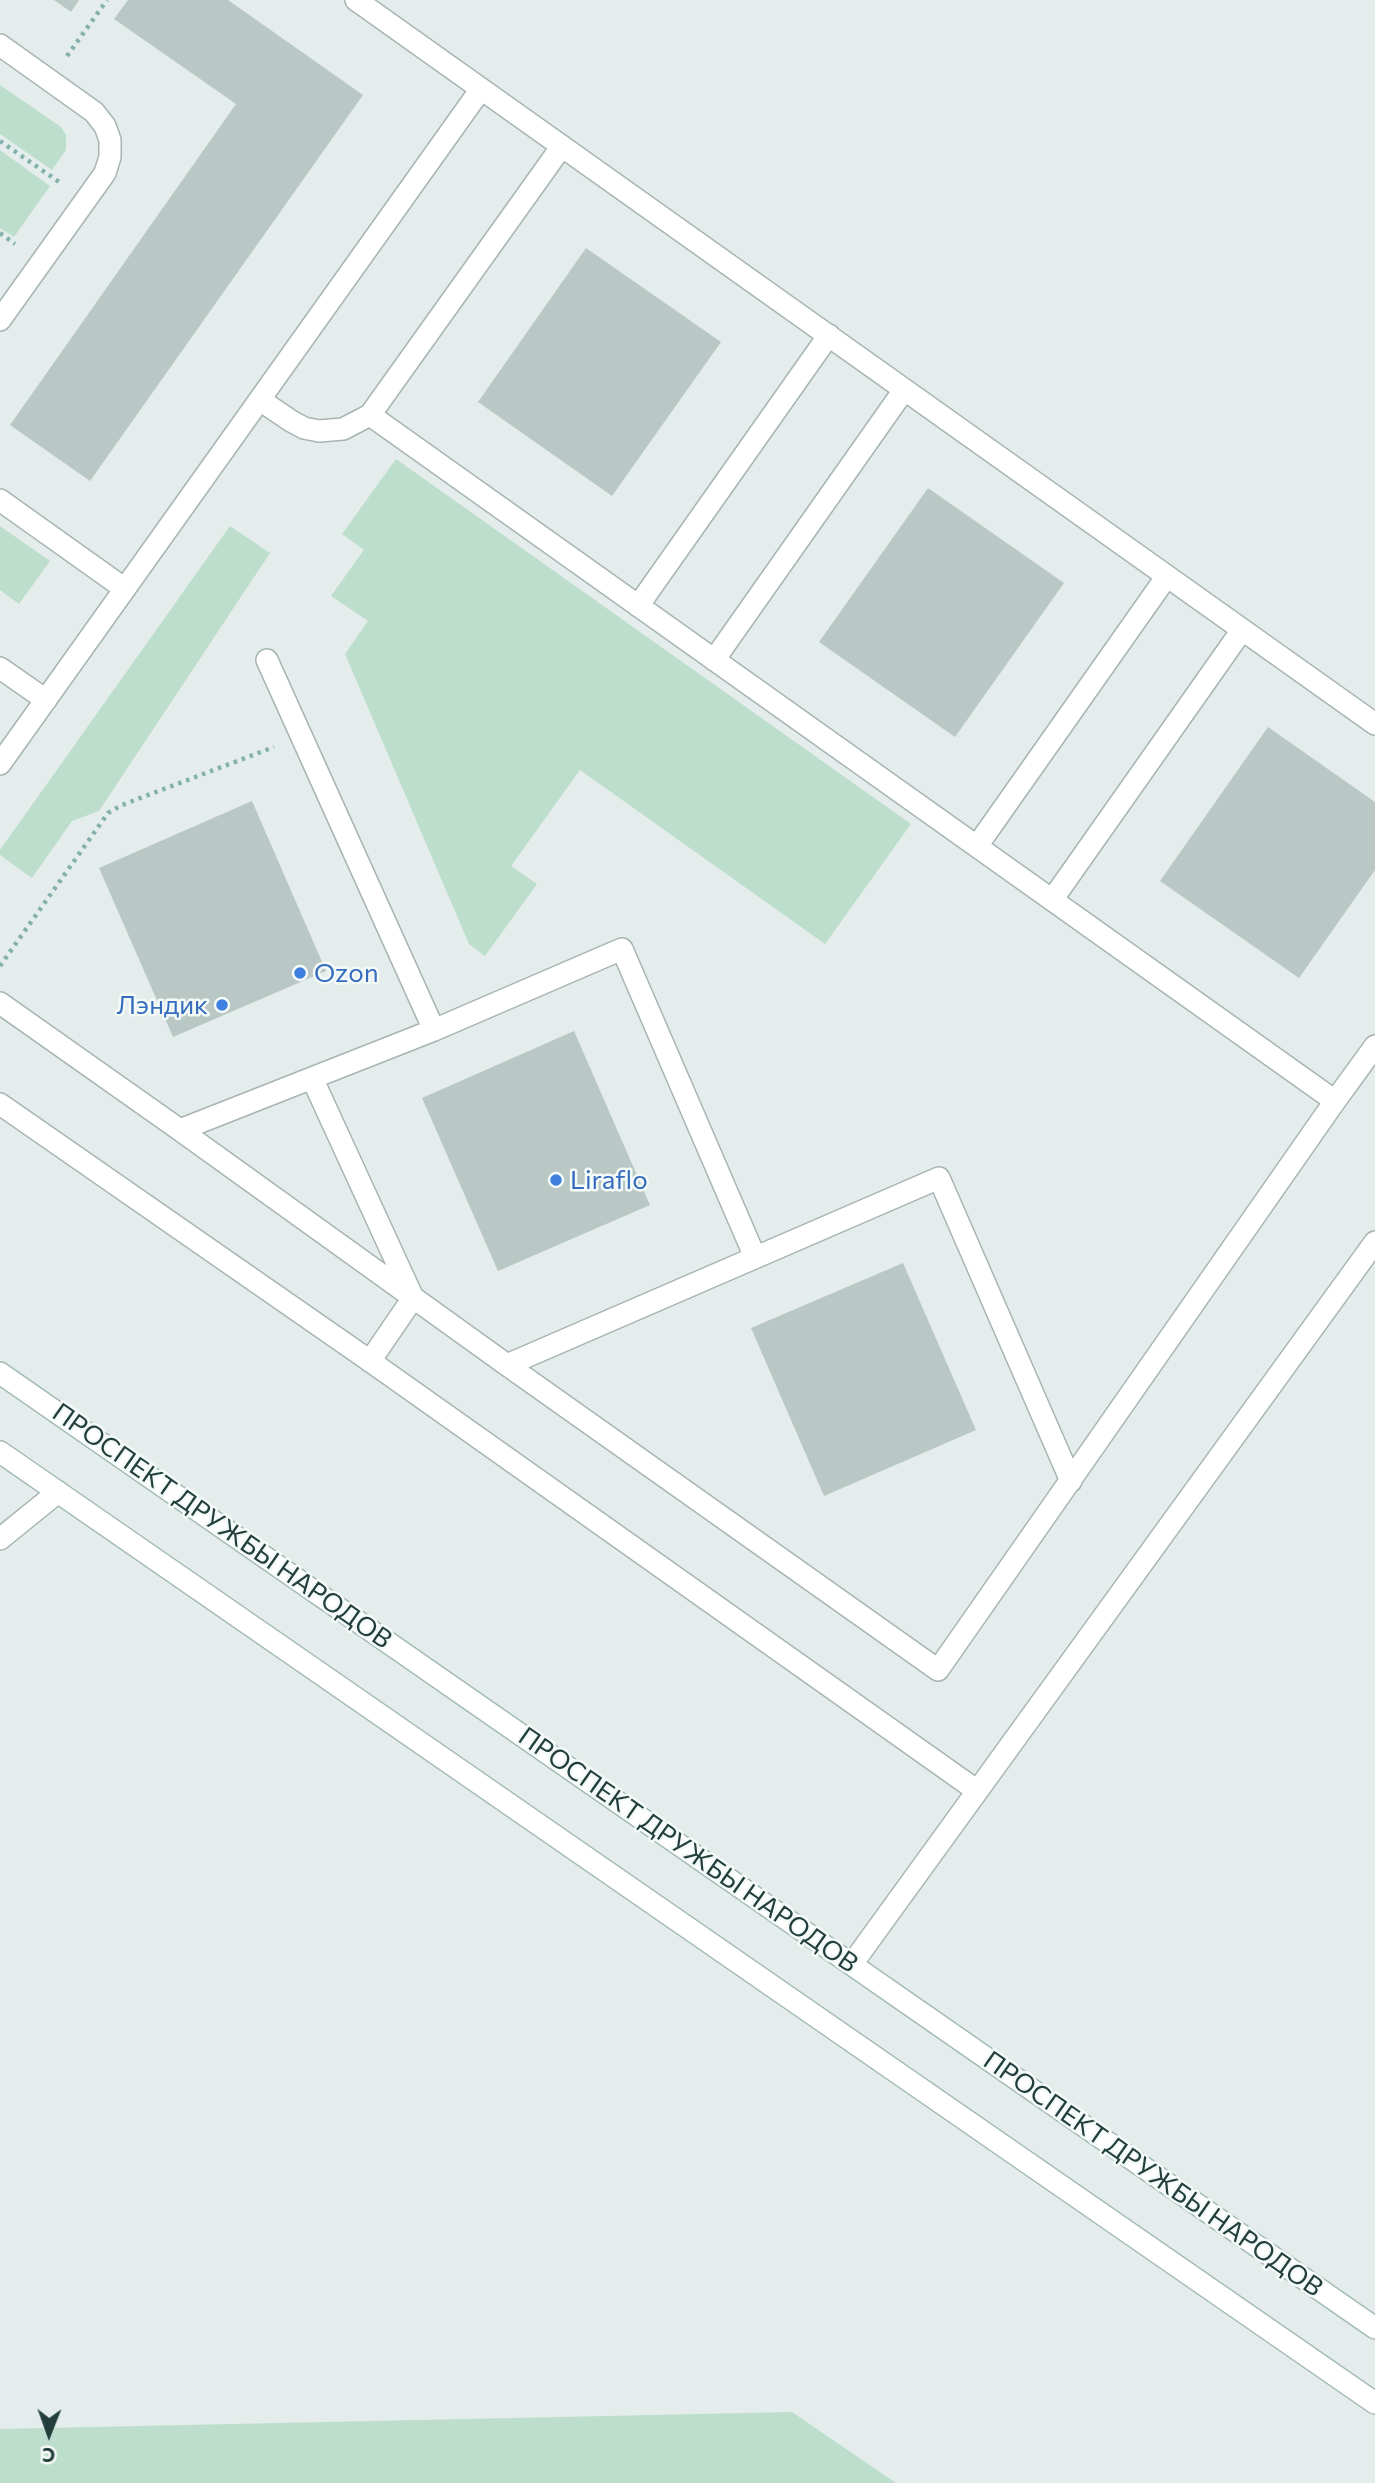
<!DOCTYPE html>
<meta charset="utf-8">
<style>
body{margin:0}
#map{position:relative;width:1375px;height:2483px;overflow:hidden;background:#e4edeb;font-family:Commissioner,sans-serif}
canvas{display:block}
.north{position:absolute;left:14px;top:2399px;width:70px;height:70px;-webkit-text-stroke:5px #f4faf8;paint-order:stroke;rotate:181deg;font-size:19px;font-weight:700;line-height:28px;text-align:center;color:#233f3d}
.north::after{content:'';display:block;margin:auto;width:24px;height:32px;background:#233f3d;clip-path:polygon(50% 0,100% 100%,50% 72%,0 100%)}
</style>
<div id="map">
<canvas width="1375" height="2483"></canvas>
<div class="north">С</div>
</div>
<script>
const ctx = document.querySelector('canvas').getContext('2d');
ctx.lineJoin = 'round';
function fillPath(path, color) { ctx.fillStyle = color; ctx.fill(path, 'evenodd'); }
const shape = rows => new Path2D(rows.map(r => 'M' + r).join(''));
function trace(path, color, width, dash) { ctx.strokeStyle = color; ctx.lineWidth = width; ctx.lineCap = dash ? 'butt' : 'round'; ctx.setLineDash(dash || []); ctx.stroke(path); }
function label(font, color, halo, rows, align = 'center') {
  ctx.font = font + ' Commissioner,sans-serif'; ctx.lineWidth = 5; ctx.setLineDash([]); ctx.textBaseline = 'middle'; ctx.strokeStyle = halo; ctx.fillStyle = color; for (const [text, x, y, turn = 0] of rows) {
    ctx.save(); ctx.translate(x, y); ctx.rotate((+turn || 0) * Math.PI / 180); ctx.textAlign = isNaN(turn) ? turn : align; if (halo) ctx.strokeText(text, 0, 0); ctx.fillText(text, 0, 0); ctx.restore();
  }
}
fillPath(shape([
 [0,85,61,127,66,135,66,150,52,170,0,134],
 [0,150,50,186,14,237,0,228],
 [396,459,911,824,825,944,580,770,511,866,537,884,485,956,469,944,345,654,368,621,331,596,364,550,342,534],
 [0,526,50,561,19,604,0,590],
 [230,526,270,553,99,811,72,821,32,878,0,855,0,850],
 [792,2412,896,2483,0,2483,0,2429]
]), '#bddecc');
fillPath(shape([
 [54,0,79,0,71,12],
 [128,0,228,0,363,95,90,481,10,425,236,104,114,19],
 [586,248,721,342,612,496,478,402],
 [928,488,1064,583,955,737,819,642],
 [1268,727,1375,802,1375,870,1299,978,1160,881],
 [252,801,326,971,173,1037,99,868],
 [574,1031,650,1205,498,1271,422,1098],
 [903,1263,976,1430,824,1496,751,1328]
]), '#b9c8c4');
const service = shape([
 [356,0,1375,724],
 [0,45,94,112,105,126,110,140,110,157,105,173,0,320],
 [260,400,291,421,304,428,319,431,343,429,370,415,562,146],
 [370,415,1335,1101,1375,1046],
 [0,500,125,589],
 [638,606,829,335],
 [714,660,904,390],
 [0,668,46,700],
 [0,764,481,89],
 [977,846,1167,576],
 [1052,900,1242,630],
 [0,1003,180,1130,434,1030,267,660],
 [434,1030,622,949,755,1257],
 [312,1078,413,1298,370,1361],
 [180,1130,507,1365,938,1670,1335,1101],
 [507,1365,939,1178,1071,1481],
 [0,1539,58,1492]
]);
const minor = shape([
 [0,1104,370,1361,976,1790],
 [852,1964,1375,1242]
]);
const secondary = shape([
 [0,1373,1375,2328],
 [0,1452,1375,2403]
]);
trace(service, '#a6b5b3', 24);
trace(minor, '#a6b5b3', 24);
trace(secondary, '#a2b9b5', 24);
trace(shape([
 [67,56,107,0],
 [0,141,62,184],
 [0,233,15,244],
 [0,966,108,813,122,805,274,747]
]), '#84b1ab', 4.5, [3.5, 5]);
trace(service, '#fff', 21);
trace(minor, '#fff', 21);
trace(secondary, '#fff', 21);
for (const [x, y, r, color] of [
 [300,973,7,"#3f7fe0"],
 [222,1005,7,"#3f7fe0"],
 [556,1180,7,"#3f7fe0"]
]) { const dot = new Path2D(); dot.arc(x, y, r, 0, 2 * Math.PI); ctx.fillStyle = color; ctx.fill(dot); trace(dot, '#f4faf8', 2.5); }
label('26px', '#366cbe', '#f4faf8', [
 ["Ozon",314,973],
 ["Лэндик",208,1005,"right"],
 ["Liraflo",570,1180]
], 'left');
label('26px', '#233f3d', '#f4faf8', [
 ["ПРОСПЕКТ ДРУЖБЫ НАРОДОВ",222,1526,35],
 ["ПРОСПЕКТ ДРУЖБЫ НАРОДОВ",688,1850,35],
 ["ПРОСПЕКТ ДРУЖБЫ НАРОДОВ",1153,2174,35]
]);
</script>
